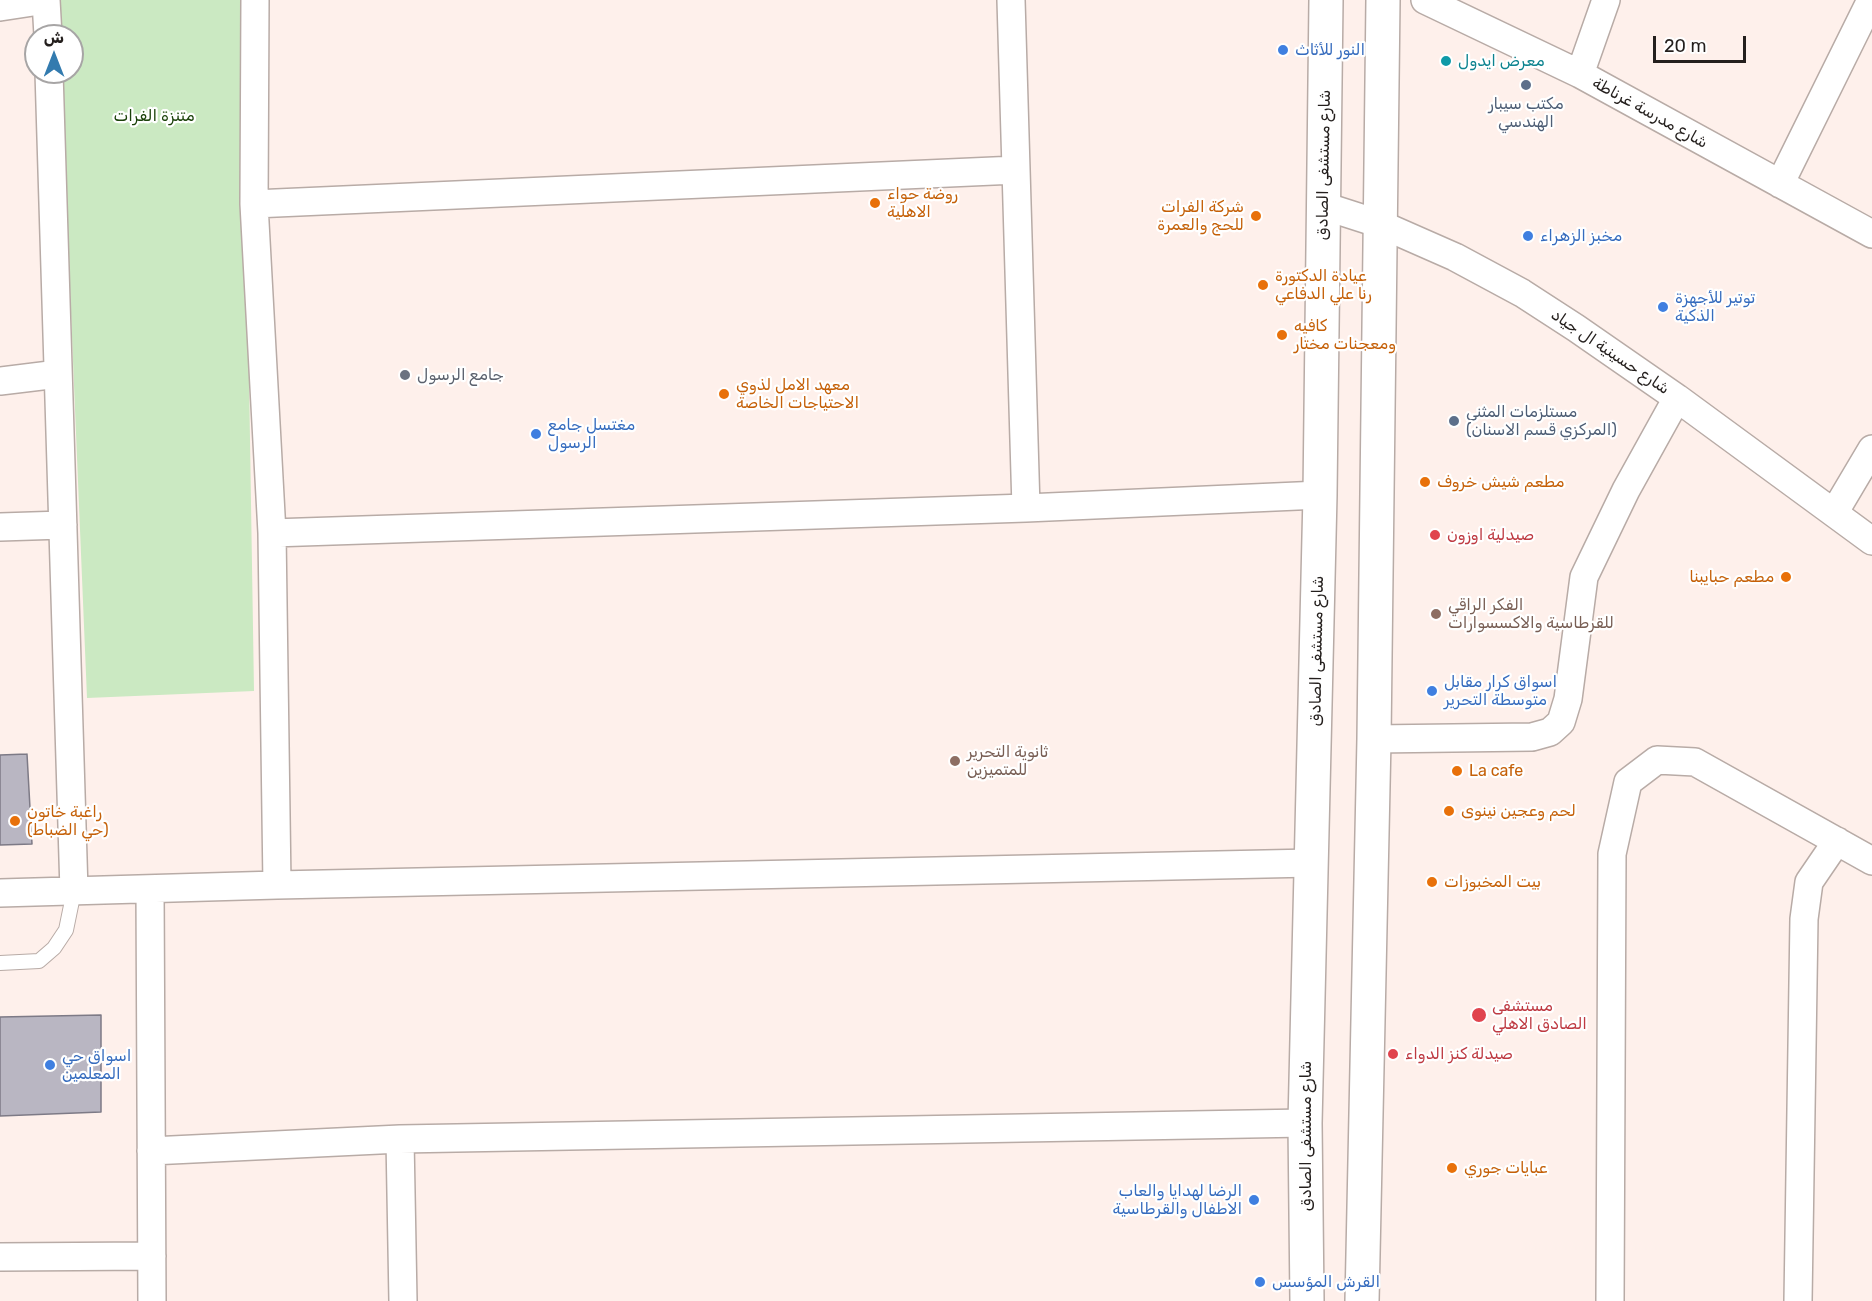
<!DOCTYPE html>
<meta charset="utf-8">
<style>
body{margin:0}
#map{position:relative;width:1872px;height:1301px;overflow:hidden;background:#fef0eb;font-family:Rubik,"Noto Sans Arabic",sans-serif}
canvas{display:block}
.north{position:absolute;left:24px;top:24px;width:60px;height:60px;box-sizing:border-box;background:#fff;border:2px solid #a7a5a5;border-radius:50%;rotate:0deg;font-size:16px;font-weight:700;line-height:24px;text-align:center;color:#241f1d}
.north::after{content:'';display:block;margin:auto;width:21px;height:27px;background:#337baf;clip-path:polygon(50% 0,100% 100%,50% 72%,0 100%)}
.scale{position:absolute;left:1653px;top:36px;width:93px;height:27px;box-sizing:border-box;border:3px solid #241f1d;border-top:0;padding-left:8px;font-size:18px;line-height:21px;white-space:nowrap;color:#241f1d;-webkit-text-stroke:4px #fff;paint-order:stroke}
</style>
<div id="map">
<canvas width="1872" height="1301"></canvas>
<div class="north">ش</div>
<div class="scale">20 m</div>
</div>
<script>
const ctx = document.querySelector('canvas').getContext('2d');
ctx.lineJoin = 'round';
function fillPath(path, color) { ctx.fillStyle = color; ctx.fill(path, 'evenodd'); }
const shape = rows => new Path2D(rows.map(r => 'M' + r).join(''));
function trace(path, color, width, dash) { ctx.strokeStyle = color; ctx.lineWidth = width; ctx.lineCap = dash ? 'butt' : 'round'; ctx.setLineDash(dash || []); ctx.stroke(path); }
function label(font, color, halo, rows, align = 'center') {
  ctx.font = font + ' Rubik,"Noto Sans Arabic",sans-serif'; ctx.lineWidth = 4.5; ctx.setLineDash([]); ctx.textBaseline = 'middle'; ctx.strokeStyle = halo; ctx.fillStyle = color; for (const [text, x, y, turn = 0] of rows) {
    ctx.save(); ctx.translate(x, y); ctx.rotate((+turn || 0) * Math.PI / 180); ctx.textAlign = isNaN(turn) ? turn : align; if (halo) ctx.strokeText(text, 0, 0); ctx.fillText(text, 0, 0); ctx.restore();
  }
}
fillPath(shape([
 [58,0,243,0,254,691,87,698,61,72,72,72,72,36,60,36]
]), '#cbe9c2');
const building = shape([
 [27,754,32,844,0,845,0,755,27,754],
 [101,1015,101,1112,0,1116,0,1017,101,1015]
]);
fillPath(building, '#b9b6c2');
trace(building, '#7d7a86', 1.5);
const lane = shape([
 [0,963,39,961,54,948,66,930,74,891]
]);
const street = shape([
 [46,0,48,36],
 [255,0,254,204,272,533,277,885],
 [1011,0,1026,508],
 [1425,0,1580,74,1872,234],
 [0,7,46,0],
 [49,72,74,891],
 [1580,74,1606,0],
 [1780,184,1871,0],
 [254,204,1016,170],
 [1324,206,1380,224,1455,257,1522,293,1576,328,1677,398,1872,541],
 [0,381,58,374],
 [1834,513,1872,449],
 [0,527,63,525],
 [272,533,1026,508,1320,495],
 [1374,739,1532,737,1550,732,1561,722,1568,699,1584,577,1626,490,1677,398],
 [150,889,152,1301],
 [0,893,277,885,1312,863],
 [400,1139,403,1301],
 [151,1151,400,1139,1305,1123],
 [0,1257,152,1256],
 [1610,1301,1612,854,1628,782,1657,760,1695,762,1872,861],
 [1798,1301,1804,919,1809,882,1837,841]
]);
const secondary = shape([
 [1307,1301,1305,1123,1320,495,1326,0],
 [1362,1301,1374,739,1383,0]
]);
trace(lane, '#b8aba6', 16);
trace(street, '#b8aba6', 30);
trace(secondary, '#b8aba6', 36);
trace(lane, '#fff', 14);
trace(street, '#fff', 27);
trace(secondary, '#fff', 33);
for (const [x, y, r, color] of [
 [1283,50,6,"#3f7fe0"],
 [1446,61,6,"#0f9aa8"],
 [1526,85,6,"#5c6f8a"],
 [875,203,6,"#e8710a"],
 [1256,216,6,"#e8710a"],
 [1528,236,6,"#3f7fe0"],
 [1263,285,6,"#e8710a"],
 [1663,307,6,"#3f7fe0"],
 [1282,335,6,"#e8710a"],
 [405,375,6,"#6b7280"],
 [724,394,6,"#e8710a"],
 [1454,421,6,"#5c6f8a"],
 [536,434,6,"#3f7fe0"],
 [1425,482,6,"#e8710a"],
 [1435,535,6,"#e0444e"],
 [1786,577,6,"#e8710a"],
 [1436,614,6,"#8d6e63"],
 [1432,691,6,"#3f7fe0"],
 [955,761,6,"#8d6e63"],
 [1457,771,6,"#e8710a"],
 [1449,811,6,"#e8710a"],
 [15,821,6,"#e8710a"],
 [1432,882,6,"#e8710a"],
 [1479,1015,8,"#e0444e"],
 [1393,1054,6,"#e0444e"],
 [50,1065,6,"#3f7fe0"],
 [1452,1168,6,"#e8710a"],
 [1254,1200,6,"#3f7fe0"],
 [1260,1282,6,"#3f7fe0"]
]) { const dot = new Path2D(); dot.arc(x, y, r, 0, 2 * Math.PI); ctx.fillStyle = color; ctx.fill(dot); trace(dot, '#fff', 2); }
label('16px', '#366cbe', '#fff', [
 ["النور للأثاث",1295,50],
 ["مخبز الزهراء",1540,236],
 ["توتير للأجهزة",1675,298],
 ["الذكية",1675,316],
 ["مغتسل جامع",548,425],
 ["الرسول",548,443],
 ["اسواق كرار مقابل",1444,682],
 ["متوسطة التحرير",1444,700],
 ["اسواق حي",62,1056],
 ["المعلمين",62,1074],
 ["الرضا لهدايا والعاب",1242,1191,"right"],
 ["الاطفال والقرطاسية",1242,1209,"right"],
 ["القرش المؤسس",1272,1282]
], 'left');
label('16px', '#0d838f', '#fff', [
 ["معرض ايدول",1458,61]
], 'left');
label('16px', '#4e5e75', '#fff', [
 ["مكتب سيبار",1526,104],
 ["الهندسي",1526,122],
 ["مستلزمات المثنى",1466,412,"left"],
 ["(المركزي قسم الاسنان)",1466,430,"left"]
]);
label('16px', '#241f1d', '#fff', [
 ["شارع مدرسة غرناطة",1650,113,29],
 ["شارع مستشفى الصادق",1324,165,-89],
 ["شارع حسينية ال جياد",1610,352,34],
 ["شارع مستشفى الصادق",1317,651,-89],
 ["شارع مستشفى الصادق",1306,1136,-90]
]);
label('16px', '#1b420a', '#fff', [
 ["متنزة الفرات",154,116]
]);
label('16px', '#c56008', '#fff', [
 ["روضة حواء",887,194],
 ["الاهلية",887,212],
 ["شركة الفرات",1244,207,"right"],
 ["للحج والعمرة",1244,225,"right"],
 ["عيادة الدكتورة",1275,276],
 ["رنا علي الدفاعي",1275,294],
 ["كافيه",1294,326],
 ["ومعجنات مختار",1294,344],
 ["معهد الامل لذوي",736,385],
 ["الاحتياجات الخاصة",736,403],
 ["مطعم شيش خروف",1437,482],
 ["مطعم حبايبنا",1774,577,"right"],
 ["La cafe",1469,771],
 ["لحم وعجين نينوى",1461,811],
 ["راغبة خاتون",27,812],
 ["(حي الضباط)",27,830],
 ["بيت المخبوزات",1444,882],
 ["عبايات جوري",1464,1168]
], 'left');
label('16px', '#5b616d', '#fff', [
 ["جامع الرسول",417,375]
], 'left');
label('16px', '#be3a42', '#fff', [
 ["صيدلية اوزون",1447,535],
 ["مستشفى",1492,1006],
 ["الصادق الاهلي",1492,1024],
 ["صيدلة كنز الدواء",1405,1054]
], 'left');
label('16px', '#785e54', '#fff', [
 ["الفكر الراقي",1448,605],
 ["للقرطاسية والاكسسوارات",1448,623],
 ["ثانوية التحرير",967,752],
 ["للمتميزين",967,770]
], 'left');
</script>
